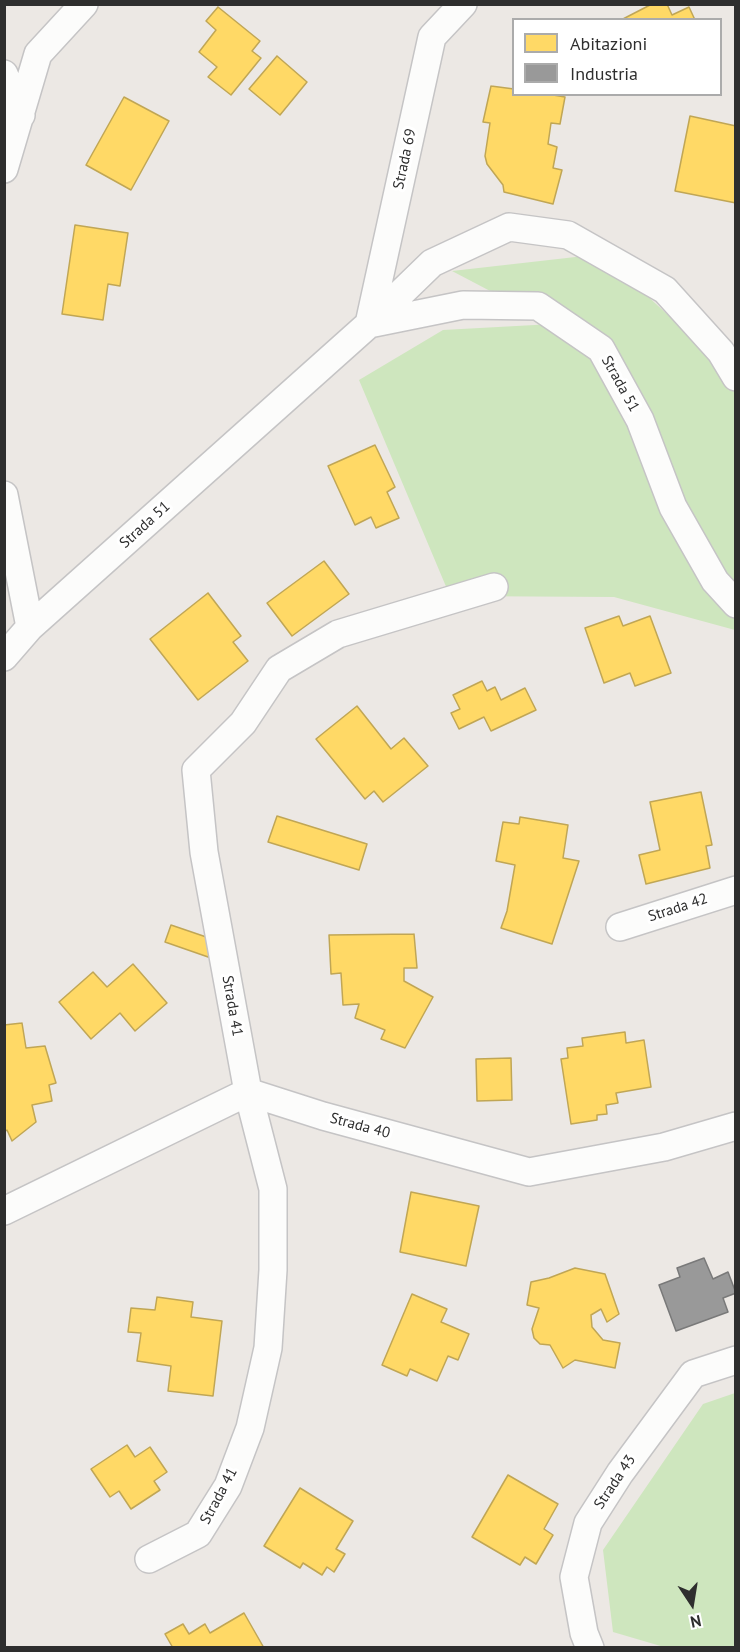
<!DOCTYPE html>
<style>
body{margin:0}
#map{position:relative;width:740px;height:1652px;overflow:hidden;background:#ece8e4;font-family:"PT Sans",sans-serif}
canvas{display:block}
.frame{position:absolute;inset:0;border:6px solid #2e2e2e;pointer-events:none}
.legend{position:absolute;left:512px;top:18px;width:210px;height:78px;box-sizing:border-box;background:#fff;border:2px solid #ababab;margin:0;padding:8px 10px;list-style:none;font-size:18px;color:#2e2e2e}
.legend li{display:flex;align-items:center;gap:12px;height:30px}
.legend b{width:30px;border:2px solid #ababab}
.north{position:absolute;left:662px;top:1574px;width:60px;height:60px;-webkit-text-stroke:4px #fff;paint-order:stroke;rotate:168deg;font-size:16px;font-weight:700;line-height:24px;text-align:center;color:#2e2e2e}
.north::after{content:'';display:block;margin:auto;width:21px;height:27px;background:#2e2e2e;clip-path:polygon(50% 0,100% 100%,50% 72%,0 100%)}
</style>
<div id="map">
<canvas width="740" height="1652"></canvas>
<div class="frame"></div>
<ul class="legend">
<li><b style="height:16px;background:#ffd966"></b>Abitazioni</li>
<li><b style="height:16px;background:#999"></b>Industria</li>
</ul>
<div class="north">N</div>
</div>
<script>
const ctx = document.querySelector('canvas').getContext('2d');
ctx.lineJoin = 'round';
function fillPath(path, color) { ctx.fillStyle = color; ctx.fill(path, 'evenodd'); }
const shape = rows => new Path2D(rows.map(r => 'M' + r).join(''));
function trace(path, color, width, dash) { ctx.strokeStyle = color; ctx.lineWidth = width; ctx.lineCap = dash ? 'butt' : 'round'; ctx.setLineDash(dash || []); ctx.stroke(path); }
function label(font, color, halo, rows, align = 'center') {
  ctx.font = font + ' "PT Sans",sans-serif'; ctx.lineWidth = 6; ctx.setLineDash([]); ctx.textBaseline = 'middle'; ctx.strokeStyle = halo; ctx.fillStyle = color; for (const [text, x, y, turn = 0] of rows) {
    ctx.save(); ctx.translate(x, y); ctx.rotate((+turn || 0) * Math.PI / 180); ctx.textAlign = isNaN(turn) ? turn : align; if (halo) ctx.strokeText(text, 0, 0); ctx.fillText(text, 0, 0); ctx.restore();
  }
}
fillPath(shape([
 [602,254,735,377,735,630,614,597,450,596,359,380,443,330,553,324,452,271],
 [735,1393,735,1647,664,1647,613,1632,603,1550,703,1404]
]), '#cee6be');
const homes = shape([
 [652,4,667,4,672,15,689,7,695,20,621,20,652,4],
 [218,7,260,41,252,51,261,58,231,95,208,77,217,67,199,52,216,30,206,21,218,7],
 [277,56,307,82,280,115,249,89,277,56],
 [491,86,514,89,514,94,547,94,565,97,560,124,551,123,548,144,557,147,553,168,562,170,553,204,504,192,503,185,487,164,485,156,490,123,483,122,491,86],
 [124,97,169,121,131,190,86,165,124,97],
 [690,116,736,126,736,203,675,191,690,116],
 [75,225,128,233,120,286,108,284,103,320,62,314,75,225],
 [375,445,395,487,387,492,399,518,376,528,371,517,355,525,328,466,375,445],
 [324,561,349,594,292,636,267,603,324,561],
 [208,593,241,636,233,642,248,661,198,700,150,639,208,593],
 [619,616,623,626,650,616,671,673,635,686,630,673,604,683,585,628,619,616],
 [482,681,487,691,495,687,501,700,525,688,536,710,491,731,484,717,459,729,451,713,460,709,453,695,482,681],
 [357,706,391,749,404,738,428,766,383,802,374,791,365,799,316,739,357,706],
 [701,792,712,845,706,846,710,868,646,884,639,855,660,850,650,802,701,792],
 [277,816,367,844,359,870,268,842,277,816],
 [520,817,568,825,563,858,579,861,552,944,501,928,507,911,515,865,496,861,503,822,519,824,520,817],
 [171,925,218,941,211,958,165,942,171,925],
 [414,934,417,968,404,968,404,981,433,997,405,1048,381,1039,385,1030,355,1018,359,1004,343,1005,341,973,331,974,329,935,414,934],
 [133,964,167,1003,135,1031,120,1013,91,1039,59,1002,93,972,107,987,133,964],
 [22,1023,26,1048,45,1046,56,1083,49,1085,52,1101,32,1105,36,1122,12,1141,7,1130,4,1132,4,1025,22,1023],
 [625,1032,626,1043,644,1040,651,1087,616,1093,618,1103,606,1105,607,1114,597,1115,597,1120,571,1124,561,1059,568,1058,567,1048,583,1046,582,1038,625,1032],
 [511,1058,512,1100,477,1101,476,1059,511,1058],
 [411,1192,479,1206,466,1266,400,1252,411,1192],
 [575,1268,605,1274,619,1314,607,1322,601,1309,591,1315,592,1327,603,1340,620,1343,615,1368,575,1360,563,1368,550,1345,540,1344,534,1338,532,1329,539,1308,527,1305,531,1282,549,1278,575,1268],
 [412,1294,447,1309,441,1322,469,1334,458,1360,448,1356,437,1381,410,1369,407,1376,382,1365,412,1294],
 [157,1297,193,1302,191,1317,222,1321,213,1396,168,1391,171,1366,137,1361,141,1333,128,1332,131,1308,155,1310,157,1297],
 [127,1445,135,1457,150,1447,167,1472,154,1481,160,1490,131,1509,119,1491,110,1497,91,1469,127,1445],
 [508,1475,558,1504,544,1529,553,1535,536,1564,525,1557,520,1565,472,1537,508,1475],
 [300,1488,353,1521,336,1549,345,1554,334,1572,327,1567,322,1575,303,1563,300,1568,264,1546,300,1488],
 [244,1613,264,1648,173,1648,165,1634,183,1624,189,1634,205,1624,210,1633,244,1613]
]);
fillPath(homes, '#ffd966');
trace(homes, '#c0a655', 1.5);
const industry = shape([
 [704,1258,713,1279,728,1272,736,1293,723,1298,728,1312,676,1331,659,1285,680,1277,677,1268,704,1258]
]);
fillPath(industry, '#999');
trace(industry, '#797979', 1.5);
const minor = shape([
 [4,74,21,115],
 [4,169,38,54,84,4],
 [369,324,463,305,538,306,601,349,640,420,673,507,715,581,736,604],
 [369,324,432,37,463,4],
 [4,495,30,627],
 [4,657,30,627,369,324,432,263,509,227,568,235,665,290,721,352,736,377],
 [620,927,736,890],
 [4,1211,248,1092,323,1116,529,1172,664,1147,736,1126],
 [149,1559,198,1534,228,1486,250,1428,268,1348,273,1270,273,1189,248,1092,204,852,196,770,243,723,279,669,338,634,494,587],
 [590,1648,584,1633,574,1577,588,1523,620,1473,693,1374,736,1360]
]);
trace(minor, '#c5c4c5', 30);
trace(minor, '#fcfcfb', 27);
label('15px', '#2e2e2e', '#fff', [
 ["Strada 69",405,159,-78],
 ["Strada 51",620,384,61],
 ["Strada 51",145,525,-42],
 ["Strada 42",678,908,-18],
 ["Strada 41",232,1006,80],
 ["Strada 40",360,1126,15],
 ["Strada 43",615,1482,-56],
 ["Strada 41",219,1496,-62]
]);
</script>
